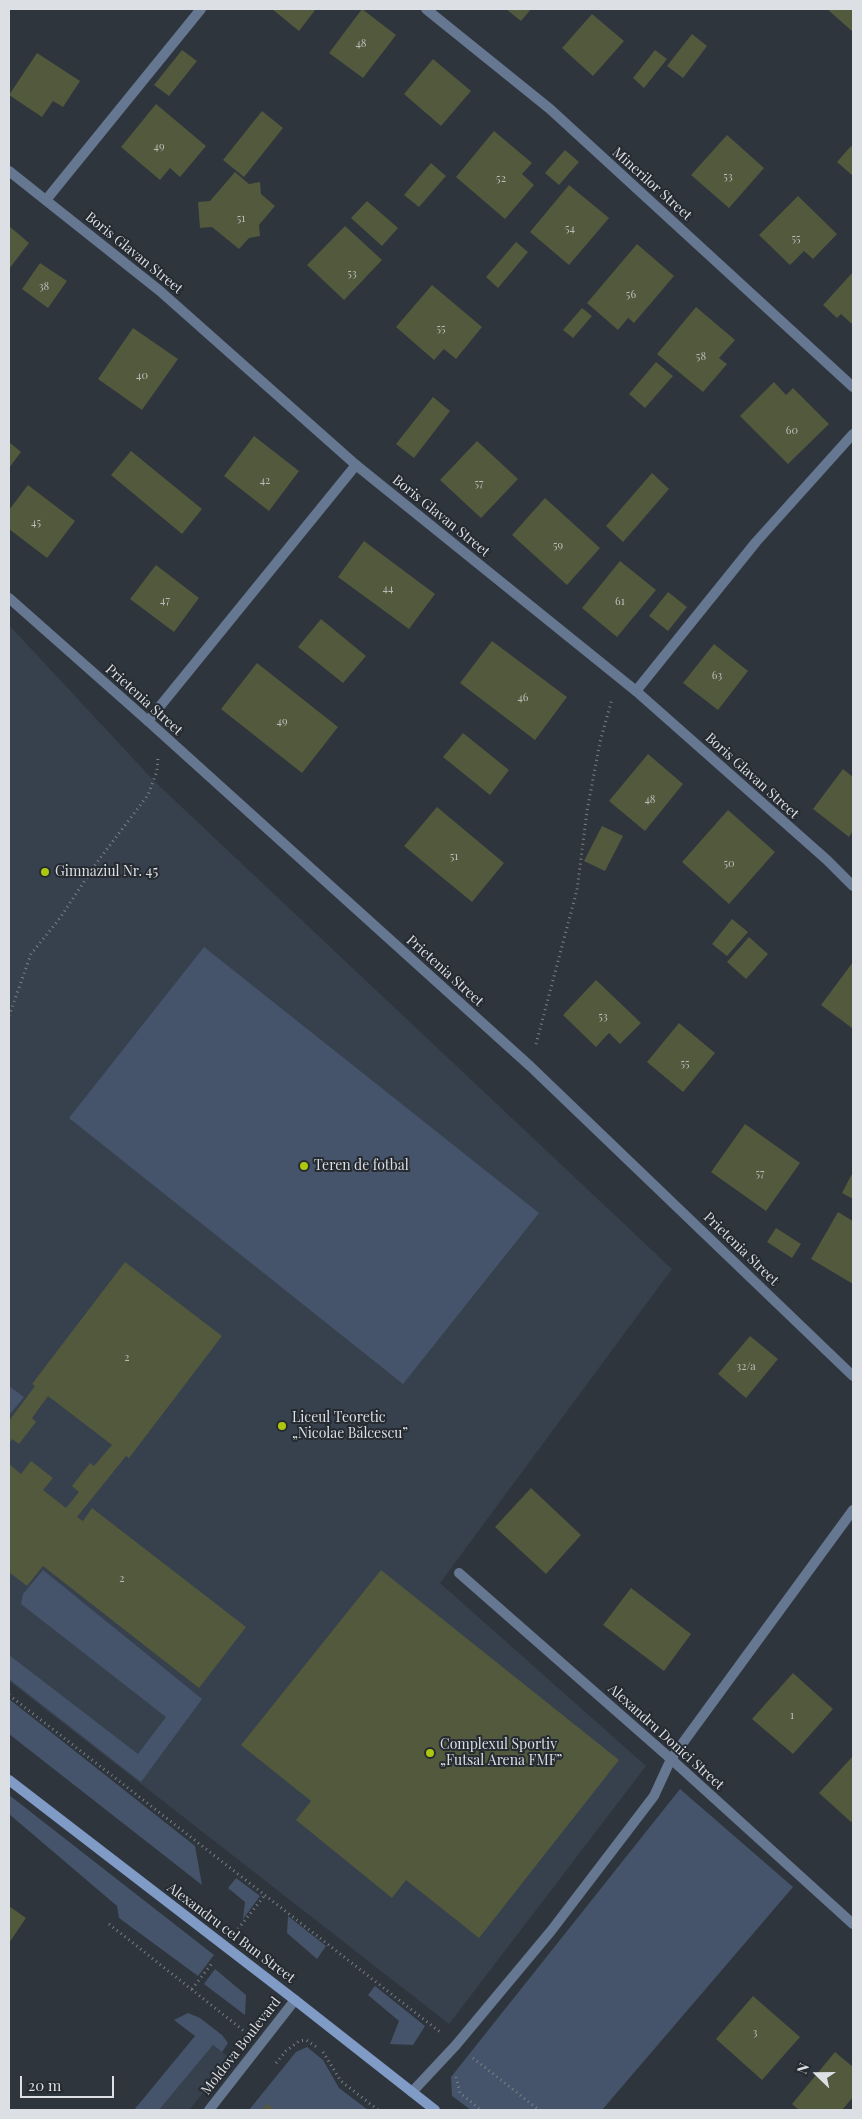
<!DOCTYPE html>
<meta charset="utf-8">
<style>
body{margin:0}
#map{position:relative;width:862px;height:2119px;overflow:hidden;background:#2f353d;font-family:"Playfair Display",serif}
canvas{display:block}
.frame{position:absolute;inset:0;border:10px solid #dcdfe4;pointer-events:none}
.north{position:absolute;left:792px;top:2049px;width:50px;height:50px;-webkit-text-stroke:4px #262b32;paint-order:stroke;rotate:292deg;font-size:14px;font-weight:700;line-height:20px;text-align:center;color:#dcdfe4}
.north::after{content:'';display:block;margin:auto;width:18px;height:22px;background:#dcdfe4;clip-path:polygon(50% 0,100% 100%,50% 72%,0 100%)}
.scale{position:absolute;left:20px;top:2076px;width:94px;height:22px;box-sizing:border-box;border:2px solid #dcdfe4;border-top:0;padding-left:6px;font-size:15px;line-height:18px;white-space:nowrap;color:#dcdfe4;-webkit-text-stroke:4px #262b32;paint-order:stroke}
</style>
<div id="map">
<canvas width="862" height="2119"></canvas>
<div class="frame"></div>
<div class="north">N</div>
<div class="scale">20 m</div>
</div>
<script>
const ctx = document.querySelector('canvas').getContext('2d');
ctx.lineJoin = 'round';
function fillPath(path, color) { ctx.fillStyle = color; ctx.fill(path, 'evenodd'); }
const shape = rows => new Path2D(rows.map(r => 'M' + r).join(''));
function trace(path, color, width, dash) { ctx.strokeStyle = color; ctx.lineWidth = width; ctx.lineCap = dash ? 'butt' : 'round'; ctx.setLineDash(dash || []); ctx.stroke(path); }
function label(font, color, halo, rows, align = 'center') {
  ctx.font = font + ' "Playfair Display",serif'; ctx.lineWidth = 4; ctx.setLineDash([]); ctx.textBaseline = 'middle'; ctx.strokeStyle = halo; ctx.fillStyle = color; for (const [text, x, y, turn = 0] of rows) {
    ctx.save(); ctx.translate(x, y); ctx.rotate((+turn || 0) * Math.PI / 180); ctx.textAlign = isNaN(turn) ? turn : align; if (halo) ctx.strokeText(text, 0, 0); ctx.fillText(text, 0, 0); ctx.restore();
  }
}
fillPath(shape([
 [9,625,153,780,672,1269,440,1583,646,1766,449,2024,9,1681],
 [213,2045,231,2059,189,2110,159,2110]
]), '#37404d');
fillPath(shape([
 [204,947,539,1213,403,1384,69,1118],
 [9,1386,24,1397,9,1415],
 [43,1570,202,1699,141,1782,9,1679,9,1655,138,1754,166,1717,21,1604,23,1594],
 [9,1699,195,1846,202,1885,9,1734],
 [680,1789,793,1887,602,2110,471,2110,452,2096,451,2077],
 [9,1795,214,1955,198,1976,119,1918,117,1906,9,1814],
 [236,1878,260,1896,243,1919,245,1902,228,1888],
 [288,1916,326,1946,317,1959,287,1933],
 [215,1969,246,1995,245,2015,204,1984],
 [375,1986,425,2026,413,2045,390,2044,399,2021,368,1995],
 [188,2013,200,2018,222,2035,228,2043,222,2052,213,2045,159,2110,134,2110,195,2036,174,2020],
 [307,2047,323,2060,339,2088,368,2110,249,2110,296,2052]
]), '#45546a');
fillPath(shape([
 [272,9,316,9,299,31],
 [362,9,396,35,363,78,329,53],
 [506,9,531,9,521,21],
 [827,9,853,9,853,32],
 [592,14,624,41,593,76,562,48],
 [692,34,707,46,683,78,667,66],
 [182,50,197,61,169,96,154,85],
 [655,50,667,59,644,88,633,78],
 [37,53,80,81,63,107,53,101,42,117,9,95],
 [433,59,471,91,441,126,404,94],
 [156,104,206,146,180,177,170,168,160,180,121,147],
 [262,111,283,128,244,177,223,160],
 [494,131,532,163,522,174,534,185,505,219,456,177],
 [727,135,764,168,729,208,691,175],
 [851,146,853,148,853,176,837,162],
 [565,150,579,162,559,185,545,173],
 [431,163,446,176,419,207,404,195],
 [235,172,249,184,260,182,261,194,275,206,259,225,260,236,249,238,239,249,212,227,200,228,198,202,210,201],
 [569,185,609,218,569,265,530,232],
 [798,196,837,234,813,259,804,251,790,265,759,235],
 [367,201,398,228,382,246,351,218],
 [9,226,29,243,9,269],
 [345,226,382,260,344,300,307,265],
 [516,242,528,252,498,288,486,277],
 [637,244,674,276,634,323,628,318,618,330,587,303],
 [40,263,67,281,48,308,22,289],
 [853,272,853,325,841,314,837,318,823,305],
 [432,285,482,327,456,359,444,349,434,360,396,327],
 [696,307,735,340,719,358,727,364,703,392,657,354],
 [582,308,592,316,573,338,563,330],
 [133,328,178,359,142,410,98,379],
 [656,362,673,376,645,408,629,394],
 [774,382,786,395,793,388,829,424,788,464,740,416],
 [433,397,450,411,414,458,396,444],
 [254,436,299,471,269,511,224,476],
 [477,441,518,479,481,518,440,480],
 [9,442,21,452,9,468],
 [131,451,202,509,182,534,111,475],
 [652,473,669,489,623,542,606,526],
 [28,485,75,521,47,558,9,529,9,510],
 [545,498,600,548,567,585,512,535],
 [364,541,435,594,409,629,338,577],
 [620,561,656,590,617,637,582,608],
 [156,565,199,598,174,632,130,599],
 [668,592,687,607,668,631,649,616],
 [321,619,366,656,343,683,298,647],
 [492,641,567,697,535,740,460,683],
 [714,644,748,671,718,710,683,683],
 [257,663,338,727,302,773,221,709],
 [463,733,509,770,490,795,443,757],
 [648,754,683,784,645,831,609,801],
 [843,769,853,777,853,831,849,837,813,809],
 [437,807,504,863,472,902,404,846],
 [728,810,775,852,729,904,682,862],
 [602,826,623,836,605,871,584,861],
 [732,919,748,932,727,956,712,944],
 [749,937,768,954,746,979,727,962],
 [853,962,853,1027,852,1028,821,1005],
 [596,980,641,1023,620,1044,609,1033,596,1047,563,1015],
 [679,1023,715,1053,683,1092,647,1062],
 [745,1124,800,1163,766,1211,711,1172],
 [853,1172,853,1199,842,1193],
 [838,1212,853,1221,853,1284,811,1259],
 [776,1228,801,1244,792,1258,767,1242],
 [125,1262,222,1336,129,1458,126,1456,77,1517,83,1521,92,1508,246,1627,199,1688,43,1566,27,1586,9,1572,9,1464,21,1474,31,1461,53,1478,43,1490,66,1508,79,1492,72,1486,90,1463,94,1466,112,1445,48,1396,32,1418,36,1422,19,1444,12,1439,9,1444,9,1421,35,1386,32,1384],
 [750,1336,778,1359,746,1398,718,1374],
 [531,1488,581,1535,546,1574,495,1527],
 [381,1570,619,1760,479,1938,406,1880,392,1898,296,1820,311,1801,241,1745],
 [631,1588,691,1634,664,1671,603,1625],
 [793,1673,833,1709,793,1754,752,1719],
 [853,1756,853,1819,851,1822,819,1793],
 [9,1906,26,1918,9,1943],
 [753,1996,800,2037,762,2080,716,2039],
 [835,2052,853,2067,853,2097,842,2110,799,2110,792,2104],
 [267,2104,275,2110,262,2110]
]), '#52593c');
trace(shape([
 [9,1016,31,954,60,918,95,865,148,795,157,771,158,758],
 [536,1044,577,890,587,811,600,742,612,699],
 [9,1695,440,2032],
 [109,1924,244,2031],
 [238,1929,265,1895],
 [192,1989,213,1962],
 [323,2052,341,2081,378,2110],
 [473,2058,539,2110],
 [276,2063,286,2051,299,2041,306,2040,318,2048],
 [456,2077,460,2093,481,2110]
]), '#7b8086', 3, [1, 4]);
trace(shape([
 [46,200,201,9],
 [636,691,756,542,853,434],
 [148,721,356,465],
 [412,2092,456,2045,551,1931,654,1796,671,1759,853,1510]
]), '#657791', 10);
trace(shape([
 [426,9,550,109,853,387],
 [9,171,160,291,356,465,636,691,827,860,853,886],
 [9,598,148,721,530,1066,853,1376],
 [459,1573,671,1759,853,1924],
 [209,2110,295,2000]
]), '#657791', 10);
trace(shape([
 [9,1780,295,2000,435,2110]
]), '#7f9bc6', 10);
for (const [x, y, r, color] of [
 [45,872,5,"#adc60e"],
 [304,1166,5,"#adc60e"],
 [282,1426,5,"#adc60e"],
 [430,1753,5,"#adc60e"]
]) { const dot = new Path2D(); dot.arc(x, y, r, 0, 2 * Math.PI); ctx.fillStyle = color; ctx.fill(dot); trace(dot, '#262b32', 2); }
label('11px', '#babeba', null, [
 ["48",361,44],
 ["49",159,147],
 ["53",728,177],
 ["52",501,179],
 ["51",241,219],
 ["54",570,229],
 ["55",796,239],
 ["53",352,274],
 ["38",44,287],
 ["56",631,295],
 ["55",441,329],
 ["58",701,357],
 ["40",142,376],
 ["60",792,431],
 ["42",265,481],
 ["57",479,484],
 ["45",36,523],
 ["59",558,546],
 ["44",388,589],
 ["47",165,601],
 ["61",620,602],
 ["63",717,676],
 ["46",523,698],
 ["49",282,722],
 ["48",650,800],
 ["51",454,857],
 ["50",729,864],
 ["53",603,1017],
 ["55",685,1064],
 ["57",760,1174],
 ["2",127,1358],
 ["32/a",746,1367],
 ["2",122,1579],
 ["1",792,1716],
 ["3",755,2033]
]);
label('14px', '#dcdfe4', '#262b32', [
 ["Minerilor Street",652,184,42],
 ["Boris Glavan Street",134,253,39],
 ["Boris Glavan Street",441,516,39],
 ["Prietenia Street",144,700,42],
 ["Boris Glavan Street",752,776,42],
 ["Prietenia Street",445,971,42],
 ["Prietenia Street",741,1249,44],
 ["Alexandru Donici Street",666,1737,42],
 ["Alexandru cel Bun Street",231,1933,37],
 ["Moldova Boulevard",241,2046,-52]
]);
label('14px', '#dcdfe4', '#262b32', [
 ["Gimnaziul Nr. 45",55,872],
 ["Teren de fotbal",314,1166],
 ["Liceul Teoretic",292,1418],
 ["„Nicolae Bălcescu”",292,1434],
 ["Complexul Sportiv",440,1745],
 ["„Futsal Arena FMF”",440,1761]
], 'left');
</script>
